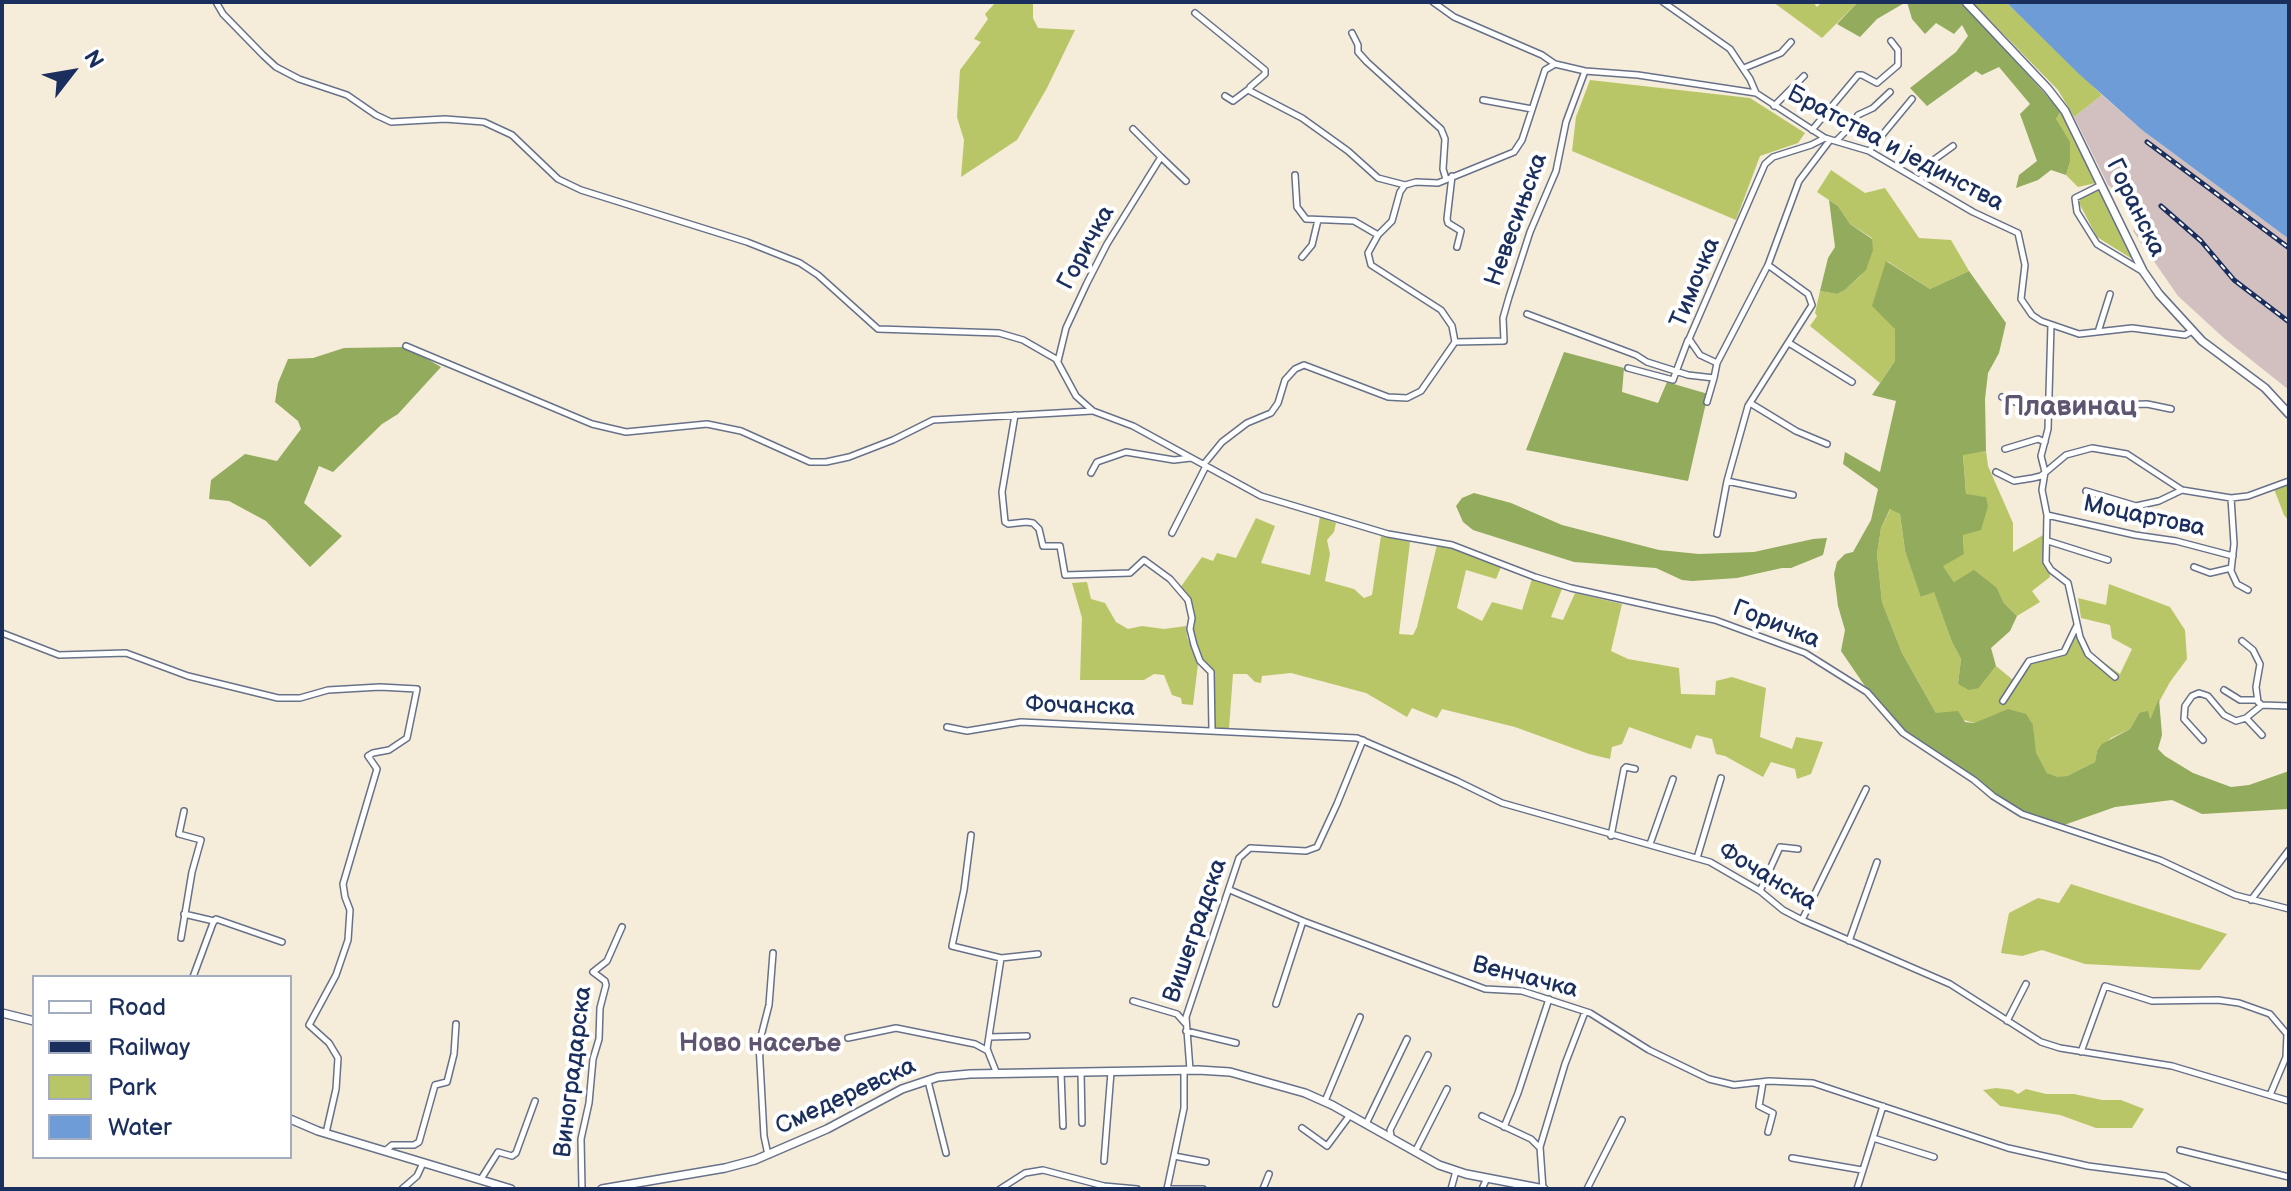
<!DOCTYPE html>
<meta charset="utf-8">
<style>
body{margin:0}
#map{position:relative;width:2291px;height:1191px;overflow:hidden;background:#f5ecd9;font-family:"Balsamiq Sans",sans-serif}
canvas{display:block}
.frame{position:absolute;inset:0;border:4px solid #1b2f5e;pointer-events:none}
.legend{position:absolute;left:32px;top:975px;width:260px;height:184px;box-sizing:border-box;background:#fff;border:2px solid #a4acbf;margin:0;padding:10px 14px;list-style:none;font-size:24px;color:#1b2f5e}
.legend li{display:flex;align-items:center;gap:16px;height:40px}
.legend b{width:40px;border:2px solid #a4acbf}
.north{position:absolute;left:32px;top:32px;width:80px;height:80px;-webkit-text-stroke:6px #fff;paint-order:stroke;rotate:59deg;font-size:22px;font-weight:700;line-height:32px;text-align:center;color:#1b2f5e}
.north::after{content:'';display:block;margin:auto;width:28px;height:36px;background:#1b2f5e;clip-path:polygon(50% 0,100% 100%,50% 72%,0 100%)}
</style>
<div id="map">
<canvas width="2291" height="1191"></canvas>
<div class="frame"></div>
<ul class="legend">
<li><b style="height:10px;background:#fff"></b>Road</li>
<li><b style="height:10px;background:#1b2f5e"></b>Railway</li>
<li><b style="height:22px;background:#b9c668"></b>Park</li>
<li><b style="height:22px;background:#6e9cd7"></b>Water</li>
</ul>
<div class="north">N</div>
</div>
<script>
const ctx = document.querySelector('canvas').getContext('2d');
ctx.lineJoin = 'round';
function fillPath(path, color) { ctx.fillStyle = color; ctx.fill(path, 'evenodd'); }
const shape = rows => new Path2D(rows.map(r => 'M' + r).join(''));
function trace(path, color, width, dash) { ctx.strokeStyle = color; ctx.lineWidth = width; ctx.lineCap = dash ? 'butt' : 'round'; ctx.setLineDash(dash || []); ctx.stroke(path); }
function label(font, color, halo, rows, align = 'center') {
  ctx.font = font + ' "Balsamiq Sans",sans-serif'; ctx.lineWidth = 8; ctx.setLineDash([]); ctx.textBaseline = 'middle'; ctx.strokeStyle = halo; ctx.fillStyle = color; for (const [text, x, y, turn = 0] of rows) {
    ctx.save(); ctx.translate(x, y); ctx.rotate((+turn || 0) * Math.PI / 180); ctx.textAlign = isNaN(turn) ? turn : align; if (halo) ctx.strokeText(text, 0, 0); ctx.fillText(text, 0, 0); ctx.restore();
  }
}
fillPath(shape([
 [2102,95,2142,130,2289,239,2289,390,2225,339,2178,296,2133,231,2143,215,2108,185,2074,117]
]), '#d2bfbf');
fillPath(shape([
 [996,2,1033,2,1033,18,1038,28,1075,30,1047,88,1017,140,961,177,964,140,957,117,960,70,981,42,974,39,988,19,985,14],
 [1773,2,1813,2,1817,7,1822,2,1858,2,1822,38],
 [1972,2,2006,2,2102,95,2074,117,2058,90],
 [1590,80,1750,98,1805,133,1798,143,1760,156,1736,220,1572,151,1576,117],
 [2061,111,2077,142,2096,183,2078,187,2066,175,2070,162,2056,119],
 [1831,170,1865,193,1885,188,1919,238,1951,240,1969,271,1930,289,1887,261,1895,329,1895,361,1880,383,1810,326,1817,316,1815,313,1820,291,1837,294,1845,290,1861,275,1872,238,1850,224,1838,206,1817,192],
 [2100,189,2137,262,2097,237,2079,203,2081,197],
 [1986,451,1988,466,2013,523,2013,552,2045,534,2050,577,2032,591,2040,602,2017,616,2004,603,1997,588,1954,582,1942,565,1964,554,1963,534,1985,497,1966,495,1963,454],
 [2289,484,2289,521,2284,515,2274,489],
 [1891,508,1900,514,1905,551,1922,597,1934,591,1952,642,1961,659,1958,684,1979,688,1996,666,2018,684,2030,662,2065,654,2077,631,2091,653,2120,674,2132,649,2112,638,2110,625,2081,618,2078,598,2106,605,2109,584,2170,607,2185,630,2187,659,2170,682,2149,720,2139,713,2130,729,2111,738,2097,751,2095,762,2067,776,2057,778,2047,773,2035,753,2033,725,1996,714,1975,723,1936,713,1902,653,1882,602,1877,554,1881,528],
 [1320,517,1336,523,1334,532,1327,540,1330,554,1325,581,1354,589,1364,598,1372,595,1381,536,1410,542,1399,634,1413,635,1417,627,1437,545,1459,550,1501,567,1496,579,1466,570,1457,608,1482,621,1492,602,1522,610,1532,579,1562,589,1551,617,1563,620,1575,593,1622,604,1611,651,1628,659,1679,668,1681,694,1715,695,1716,681,1732,677,1766,688,1760,737,1792,749,1796,737,1823,742,1811,774,1797,779,1795,769,1771,762,1763,777,1725,756,1716,754,1712,739,1696,735,1691,749,1629,727,1622,744,1612,747,1610,759,1589,754,1515,727,1442,709,1437,718,1412,708,1407,717,1366,693,1291,673,1262,676,1261,683,1255,682,1247,674,1233,674,1229,729,1215,728,1215,678,1203,660,1193,630,1195,617,1190,598,1180,588,1202,557,1213,561,1217,553,1236,558,1256,518,1275,526,1261,563,1310,575],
 [1087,582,1091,599,1105,603,1116,622,1128,629,1142,626,1164,629,1186,626,1187,637,1198,664,1193,705,1182,704,1181,698,1172,695,1164,675,1154,674,1144,680,1080,680,1082,618,1072,583],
 [2071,884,2227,934,2200,970,2085,964,2042,950,2022,956,2001,953,2009,913,2038,898,2059,903],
 [1996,1088,2012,1090,2018,1094,2026,1089,2046,1094,2074,1094,2102,1100,2121,1100,2144,1109,2132,1128,2096,1128,2060,1115,2000,1106,1983,1090]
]), '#b9c668');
fillPath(shape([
 [1858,2,1906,2,1877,19,1860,37,1837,24],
 [1907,2,1961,2,2061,111,2056,119,2070,142,2070,162,2066,175,2051,170,2038,180,2016,188,2019,175,2037,161,2020,114,2030,104,1999,67,1982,75,1976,71,1927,106,1910,88,1956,52,1968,36,1962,25,1954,34,1936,23,1925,34,1912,19],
 [1829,200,1838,206,1850,224,1872,239,1873,250,1866,270,1845,290,1837,294,1820,291,1828,258,1835,247],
 [1886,261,1930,289,1969,271,2006,323,1999,353,1988,373,1985,399,1986,451,1963,455,1966,494,1986,497,1988,506,1981,530,1963,535,1964,554,1943,566,1954,582,1974,570,1997,588,2004,603,2017,616,2010,631,1991,648,1996,666,1979,688,1969,690,1958,684,1961,659,1952,642,1934,592,1921,597,1905,551,1900,514,1890,509,1881,528,1877,554,1882,602,1902,653,1936,713,1958,711,1965,722,1974,723,2008,709,2026,714,2033,725,2036,753,2047,773,2057,777,2067,776,2095,762,2097,751,2102,744,2130,729,2139,713,2148,711,2150,719,2159,699,2162,735,2158,749,2165,756,2193,773,2231,787,2249,785,2289,771,2288,809,2202,814,2172,800,2115,807,2064,825,2022,811,1912,738,1869,692,1841,651,1845,630,1838,606,1834,574,1837,562,1845,554,1853,552,1871,520,1878,489,1843,464,1845,452,1880,472,1896,401,1872,395,1895,361,1895,329,1872,306],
 [407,347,441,367,398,414,382,424,333,472,319,466,304,503,342,536,310,567,266,521,229,501,209,499,211,480,245,454,277,461,301,429,298,421,275,402,278,383,288,359,313,358,344,348],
 [1564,352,1624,368,1622,392,1658,403,1667,382,1708,394,1688,481,1526,450],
 [1474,493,1511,503,1562,525,1659,550,1699,554,1754,552,1813,539,1827,538,1823,555,1791,568,1782,568,1737,578,1692,581,1682,580,1656,568,1574,562,1473,530,1463,522,1456,506,1462,498]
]), '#92ab5c');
fillPath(shape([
 [2006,2,2289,2,2289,239,2142,130,2079,74]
]), '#6e9cd7');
const minor = shape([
 [216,2,223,14,263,55,276,67,299,79,347,95,376,115,391,122,445,119,484,122,512,135,558,179,581,190,747,242,800,263,818,275,878,329,999,333,1023,340,1056,359,1076,396,1093,411,1133,426,1261,496,1388,534,1452,545,1535,577,1571,588,1715,620,1805,653,1867,692,1903,733,1974,780,1993,796,2022,814,2160,860,2235,895,2289,909],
 [1433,2,1454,17,1542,55,1555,64,1585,71,1638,75,1756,93,1825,138,1869,151,1973,212,2018,233,2025,265,2021,299,2032,315,2041,321,2079,334,2132,328,2185,335,2192,331],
 [1663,2,1730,49,1750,79,1756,93],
 [1195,13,1265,70,1265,74,1250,87,1250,91,1302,118,1348,151,1378,178,1405,185],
 [1352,33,1358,45,1358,52,1367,62,1441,129,1445,139,1443,169,1446,179],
 [1744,68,1781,53,1791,42],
 [1225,96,1233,101,1249,89],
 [1483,100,1532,109],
 [1774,106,1804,76],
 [1812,130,1858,75,1862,75,1877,83,1898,65,1898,50,1891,41],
 [1837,140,1852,125,1858,115,1873,108,1890,92],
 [1869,151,1912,99],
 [1161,157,1186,181],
 [1295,175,1297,207,1306,219,1354,221,1378,235],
 [1452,176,1447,219,1448,223,1461,231,1457,247],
 [1920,180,1935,159,1953,146],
 [2101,185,2075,198,2077,212,2097,244,2142,271],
 [1302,257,1312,245,1318,220],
 [1768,265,1717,363,1700,355,1689,339,1765,164,1773,157,1811,145,1825,138],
 [1527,314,1636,355,1647,362,1688,375,1714,378,1717,363],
 [2051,325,2048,429,2041,456,2045,472,2042,490,2047,515,2046,562,2051,570,2068,583,2080,637,2088,654,2115,677],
 [2098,332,2110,294],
 [1455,342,1452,326,1441,310,1371,265,1368,253,1378,235,1392,221,1400,192,1405,185,1416,182,1438,183,1514,152,1522,140,1545,70,1555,64],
 [1789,343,1852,382],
 [406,346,592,424,626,432,707,424,741,431,810,462,826,462,849,457,893,440,933,420,1092,411],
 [1058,361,1066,328,1087,283,1107,244,1161,157,1133,129],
 [1628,368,1673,380,1688,340],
 [2002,397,2049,415],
 [1707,402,1714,378],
 [1750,403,1796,431,1827,444],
 [2049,407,2147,404,2171,409],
 [1015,415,1002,492,1005,522,1008,524,1026,522,1033,523,1039,529,1043,546,1060,546,1065,575,1130,573,1144,560,1170,579,1188,600,1192,618,1190,629,1194,645,1200,661,1211,672,1212,730],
 [2005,449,2038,439,2045,442],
 [1204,464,1222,442,1247,423,1271,413,1278,403,1285,380,1295,369,1304,365,1388,397,1407,398,1421,391,1455,342,1504,341,1503,318,1509,297,1530,232,1556,171,1566,122,1585,71],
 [1996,472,2014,481,2033,478,2041,476,2066,455,2092,448,2127,454,2182,490,2231,498,2248,496,2289,481],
 [1091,473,1097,462,1126,452,1174,460,1191,458],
 [2086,491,2136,506,2159,501,2182,490],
 [1793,495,1727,481,1748,406,1812,305,1808,294,1768,265,1799,181,1830,140],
 [2231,498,2234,544,2231,571,2237,584,2248,590],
 [2047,515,2135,535,2176,541,2233,556],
 [1172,533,1206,466],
 [1717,534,1727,481],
 [2048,541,2108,560],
 [2194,567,2210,573,2231,568],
 [2,633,59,655,126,653,188,676,278,698,300,698,328,690,380,687,417,689,407,738,389,750,373,753,368,756,377,769,343,884,345,897,350,910,348,940,336,975,309,1025,329,1043,338,1058,336,1089,326,1133],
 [2242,641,2253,650,2260,664,2256,687,2258,702,2262,705,2289,706],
 [2224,690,2240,700,2256,700],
 [2003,701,2029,661,2064,652,2077,625],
 [2246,718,2262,735],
 [947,727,967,731,1021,722,1357,738,1457,781,1502,803,1710,862,1760,891,1783,910,1802,920,1950,984,2041,1042,2060,1048,2172,1066,2289,1101],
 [2203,740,2184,719,2185,706,2192,696,2199,693,2208,696,2224,715,2236,721,2246,718,2262,705],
 [971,835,964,890,952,946,1001,958,1038,954],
 [1611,836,1624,769,1626,767,1635,769],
 [1650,844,1673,779],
 [1697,858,1721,778],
 [1230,890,1303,921,1485,989,1522,991,1590,1013,1649,1050,1709,1079,1734,1085,1769,1081,1813,1083,2008,1148,2088,1166,2165,1176,2188,1189],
 [1760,891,1780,847,1798,849],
 [2251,900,2289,850],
 [184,914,214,921],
 [1802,920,1866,789],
 [181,938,192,872,201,840,179,834,184,811],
 [1849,941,1877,862],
 [193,977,213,923,216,919,282,942],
 [1133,1001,1177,1014,1185,1023],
 [1276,1004,1303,921],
 [2007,1021,2026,984],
 [1186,1031,1236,1043],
 [989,1037,1027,1036],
 [848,1038,896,1028,975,1044,988,1051],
 [2081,1052,2105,986,2152,1001,2218,1000,2239,1003,2270,1014,2287,1034,2286,1057,2270,1095],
 [1190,1070,1186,1017,1239,858,1250,848,1306,851,1317,847,1337,804,1363,740],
 [1081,1072,1082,1123],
 [1061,1073,1063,1126],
 [997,1074,987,1049,1001,958],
 [928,1081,946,1153],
 [1763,1082,1759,1106,1773,1113,1768,1132],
 [1325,1101,1360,1017],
 [1482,1116,1531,1139,1539,1147],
 [1366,1124,1407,1039],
 [1504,1127,1518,1093,1549,999],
 [1302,1128,1327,1146,1350,1115],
 [1391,1136,1390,1130,1428,1055],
 [1873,1138,1934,1157],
 [2180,1150,2289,1177],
 [385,1151,392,1145,414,1145,419,1142,435,1085,447,1082,454,1054,456,1024],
 [1415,1152,1447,1089],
 [768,1155,764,1136,759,1044,769,1005,773,953],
 [1174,1156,1206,1162],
 [1792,1158,1862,1170],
 [1104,1161,1111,1072],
 [481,1179,498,1152,512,1156,516,1153,535,1101],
 [402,1189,417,1176,423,1163],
 [582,1189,581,1139,589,1103,593,1059,599,1039,600,1008,606,985,605,981,593,972,607,961,622,927],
 [1000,1189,1025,1173,1043,1170,1104,1186,1137,1189],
 [1167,1189,1184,1108,1184,1070],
 [1168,1189,1203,1189],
 [1263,1189,1269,1174],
 [1451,1189,1456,1171],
 [1482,1189,1487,1178],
 [1543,1189,1540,1147,1565,1064,1585,1012],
 [1587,1189,1622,1120],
 [1857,1189,1883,1106]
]);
const major = shape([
 [1966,2,2048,89,2065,111,2143,271,2159,294,2202,341,2265,388,2289,414],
 [2,1013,34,1021],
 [290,1119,318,1131,511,1189],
 [602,1189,725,1168,755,1160,827,1129,902,1089,938,1077,970,1074,1198,1070,1230,1072,1305,1093,1332,1105,1439,1165,1466,1174,1544,1189]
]);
trace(minor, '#677189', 8);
trace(major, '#677189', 10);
trace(minor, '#fff', 5);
trace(major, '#fff', 7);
const rail = shape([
 [2147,142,2289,248],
 [2161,206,2201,241,2234,280,2289,322]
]);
trace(rail, '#1b2f5e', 5);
trace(rail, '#fff', 2, [6]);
label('24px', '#1b2f5e', '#fff', [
 ["Братства и јединства",1895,149,28],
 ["Горанска",2135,208,64],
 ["Невесињска",1517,220,-70],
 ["Горичка",1087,248,-61],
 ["Тимочка",1696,283,-68],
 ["Моцартова",2144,517,12],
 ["Горичка",1776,625,22],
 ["Фочанска",1080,707,2],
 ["Фочанска",1767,877,31],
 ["Вишеградска",1196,931,-71],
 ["Венчачка",1525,978,14],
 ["Виноградарска",574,1072,-83],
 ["Смедеревска",846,1097,-25]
]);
label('bold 26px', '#5f5570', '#fff', [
 ["Ново насеље",760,1044]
]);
label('bold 28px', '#5f5570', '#fff', [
 ["Плавинац",2070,408]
]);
</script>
